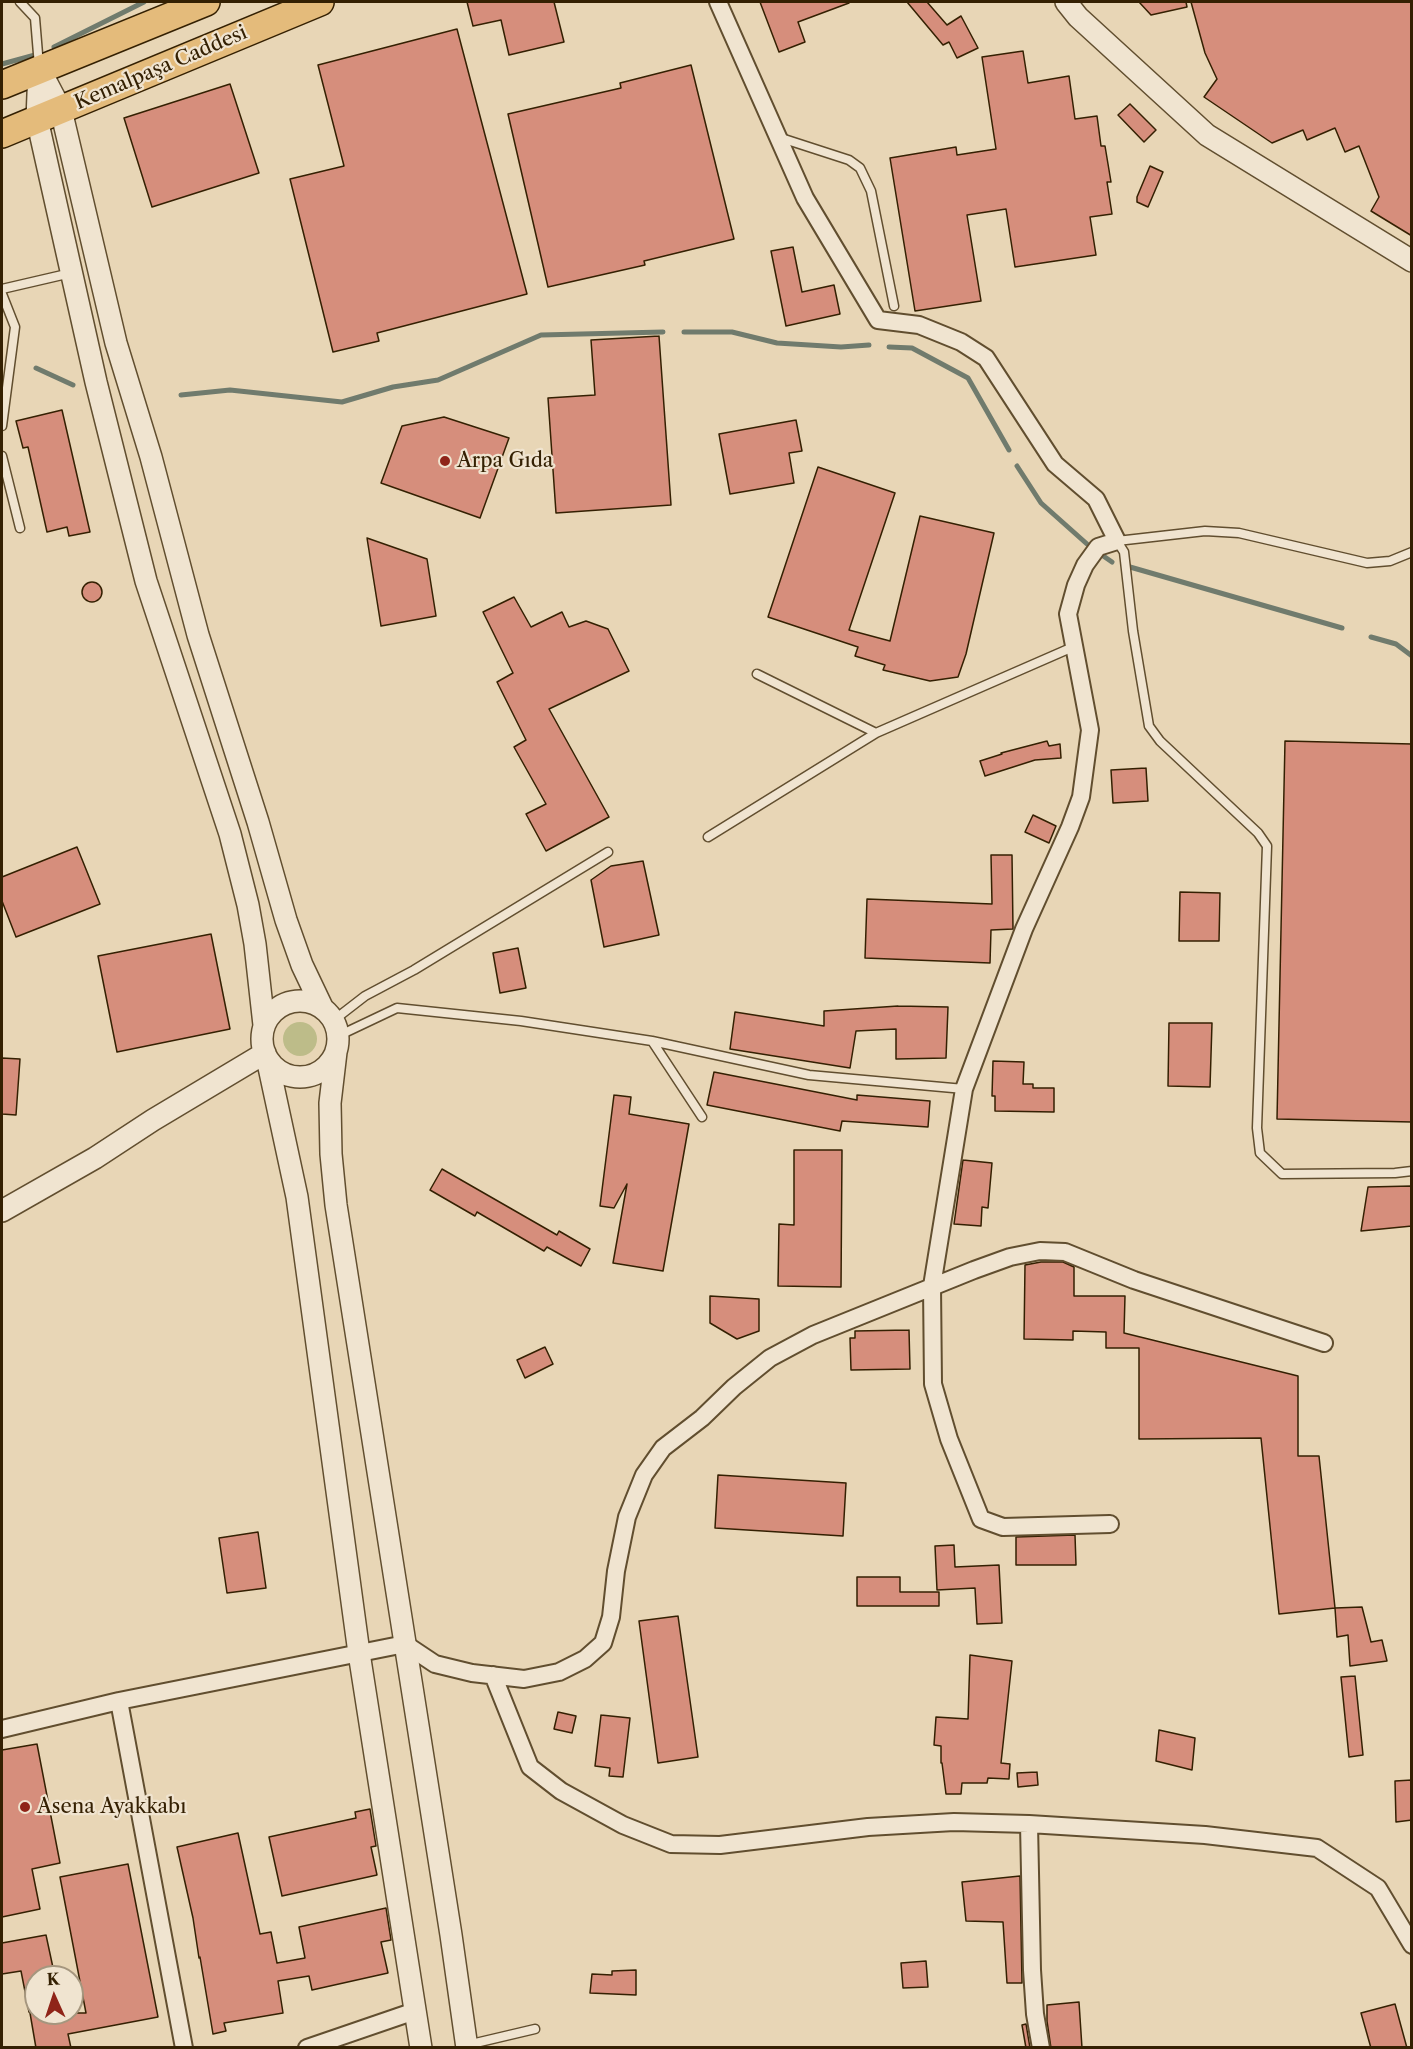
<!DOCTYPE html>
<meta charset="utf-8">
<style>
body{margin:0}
#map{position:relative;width:1413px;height:2049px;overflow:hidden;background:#e8d6b6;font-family:"Libre Caslon Text",serif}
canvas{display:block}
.frame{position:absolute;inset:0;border:3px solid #342002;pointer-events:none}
.north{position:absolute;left:24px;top:1965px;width:60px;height:60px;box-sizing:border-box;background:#f0e4d0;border:2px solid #a5967e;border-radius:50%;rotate:357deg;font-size:16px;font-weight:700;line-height:24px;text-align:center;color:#342002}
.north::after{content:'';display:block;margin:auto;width:21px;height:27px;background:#8f2418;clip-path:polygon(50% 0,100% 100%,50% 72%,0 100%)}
</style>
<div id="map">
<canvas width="1413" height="2049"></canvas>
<div class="frame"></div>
<div class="north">K</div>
</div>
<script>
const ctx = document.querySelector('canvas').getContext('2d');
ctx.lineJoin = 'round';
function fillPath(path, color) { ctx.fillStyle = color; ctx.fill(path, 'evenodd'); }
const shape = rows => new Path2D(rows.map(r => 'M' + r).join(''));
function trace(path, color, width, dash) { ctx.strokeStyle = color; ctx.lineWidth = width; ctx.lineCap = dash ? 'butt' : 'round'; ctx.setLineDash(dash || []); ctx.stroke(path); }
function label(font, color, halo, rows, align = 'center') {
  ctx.font = font + ' "Libre Caslon Text",serif'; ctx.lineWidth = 4.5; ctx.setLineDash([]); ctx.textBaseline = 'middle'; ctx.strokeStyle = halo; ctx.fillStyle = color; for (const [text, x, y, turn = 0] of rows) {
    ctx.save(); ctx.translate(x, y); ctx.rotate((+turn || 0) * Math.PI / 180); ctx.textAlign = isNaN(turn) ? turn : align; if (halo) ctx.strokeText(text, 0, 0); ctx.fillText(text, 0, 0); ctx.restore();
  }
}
fillPath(shape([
 '283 1039a17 17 0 1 1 34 0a17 17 0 1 1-34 0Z'
]), '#bdbc89');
trace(shape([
 [54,47,144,2],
 [2,64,35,55],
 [684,332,732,332,777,343,841,347,869,345],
 [889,347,912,348,968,378,1009,450],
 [36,368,73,385],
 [181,395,230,390,342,402,393,387,438,380,541,335,663,332],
 [1017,466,1041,503,1087,544],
 [1099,553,1112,562],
 [1130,567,1342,628],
 [1371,637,1396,644,1412,656]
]), '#707b6d', 5);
const building = shape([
 [467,2,554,2,564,42,509,55,501,20,473,26,467,2],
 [760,2,848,2,849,3,798,22,805,42,779,52,760,2],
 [907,2,927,2,947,25,961,16,978,48,957,58,949,42,943,45,907,2],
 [1139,2,1186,2,1187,7,1151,15,1139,2],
 [1191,2,1412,2,1412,236,1371,211,1379,197,1359,146,1345,152,1335,128,1307,140,1303,130,1272,143,1204,97,1217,79,1205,53,1191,2],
 [457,29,527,294,377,333,379,341,333,352,290,179,344,166,318,65,457,29],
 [1023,51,1028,83,1069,76,1075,119,1097,116,1101,146,1105,146,1111,182,1107,182,1112,214,1090,217,1096,255,1015,267,1006,209,967,215,981,301,915,311,890,158,956,147,957,155,996,149,982,57,1023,51],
 [691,65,734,239,644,261,645,265,548,287,508,114,621,88,620,83,691,65],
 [230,84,259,173,152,207,124,118,230,84],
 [1130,104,1156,130,1144,142,1118,115,1130,104],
 [1150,166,1163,172,1148,207,1137,202,1137,197,1150,166],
 [793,247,802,292,834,285,840,314,786,326,771,251,793,247],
 [659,336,671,505,556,513,548,398,595,395,591,340,659,336],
 [62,410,90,532,69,536,67,527,47,532,28,447,23,448,16,421,62,410],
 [444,417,509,438,480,518,381,483,402,426,444,417],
 [796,420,802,451,789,453,794,483,730,494,719,434,796,420],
 [818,467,895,493,849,630,890,641,920,516,994,533,966,654,958,677,930,681,883,670,885,665,855,656,858,647,768,617,818,467],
 [367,538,427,559,436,616,381,626,367,538],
 '82 592a10 10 0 1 1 20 0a10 10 0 1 1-20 0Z',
 [514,597,531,627,562,612,569,627,586,621,608,629,629,671,549,709,609,817,546,851,526,814,546,804,514,747,526,740,497,682,513,673,483,612,514,597],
 [1047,741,1049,746,1060,744,1061,758,1035,760,985,776,980,761,1002,754,1001,753,1047,741],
 [1285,741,1412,744,1412,1122,1277,1119,1285,741],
 [1146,768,1148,801,1113,803,1111,770,1146,768],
 [1033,815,1056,826,1049,843,1025,832,1033,815],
 [77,847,100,904,16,937,2,901,2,877,77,847],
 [991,855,1012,855,1013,929,991,930,990,963,865,958,867,899,992,904,991,855],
 [643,861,659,935,604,947,591,880,611,866,643,861],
 [1180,892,1220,893,1219,941,1179,941,1180,892],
 [211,934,230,1029,117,1052,98,956,211,934],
 [518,948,526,988,500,993,493,953,518,948],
 [898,1006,948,1007,946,1058,896,1059,896,1029,856,1031,850,1068,730,1049,735,1012,824,1026,824,1011,898,1006],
 [1169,1023,1212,1023,1210,1087,1168,1086,1169,1023],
 [2,1058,20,1059,16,1115,2,1114,2,1058],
 [993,1061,1024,1062,1023,1084,1033,1084,1033,1088,1054,1088,1054,1112,995,1111,995,1096,992,1096,993,1061],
 [714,1072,857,1100,857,1095,930,1101,928,1127,842,1121,840,1131,707,1105,714,1072],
 [614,1095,631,1097,629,1114,689,1124,663,1271,613,1263,627,1184,614,1208,600,1206,614,1095],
 [794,1150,842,1150,841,1287,778,1286,779,1224,794,1225,794,1150],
 [963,1160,992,1163,988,1208,982,1207,981,1226,954,1224,963,1160],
 [442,1169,557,1235,559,1231,590,1249,581,1266,547,1247,544,1251,477,1212,475,1216,430,1190,442,1169],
 [1412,1186,1412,1226,1361,1231,1368,1187,1412,1186],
 [1041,1262,1063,1262,1074,1267,1074,1296,1125,1296,1124,1333,1298,1376,1298,1456,1319,1456,1335,1608,1362,1607,1371,1642,1382,1640,1387,1661,1350,1666,1348,1635,1337,1637,1335,1608,1279,1614,1261,1438,1139,1439,1139,1348,1106,1348,1106,1332,1073,1331,1073,1340,1024,1339,1025,1265,1041,1262],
 [710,1296,759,1299,759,1331,737,1339,710,1323,710,1296],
 [909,1330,910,1369,851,1370,850,1338,855,1338,855,1331,909,1330],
 [545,1347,553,1364,525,1378,517,1360,545,1347],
 [718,1475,846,1483,843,1536,715,1528,718,1475],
 [258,1532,266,1588,227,1593,219,1538,258,1532],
 [1075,1535,1076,1565,1016,1565,1016,1537,1075,1535],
 [954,1545,955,1567,999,1565,1002,1623,977,1624,975,1588,937,1590,935,1546,954,1545],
 [857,1577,900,1577,900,1592,939,1592,939,1606,857,1606,857,1577],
 [678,1616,698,1757,658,1763,639,1621,678,1616],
 [970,1655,1012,1661,1001,1763,1010,1764,1009,1779,988,1778,987,1783,962,1783,961,1794,946,1794,942,1763,941,1763,941,1746,934,1745,936,1717,968,1719,970,1655],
 [1355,1676,1363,1755,1349,1757,1341,1677,1355,1676],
 [558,1712,576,1716,572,1733,554,1729,558,1712],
 [601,1715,630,1718,623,1777,609,1776,610,1768,595,1766,601,1715],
 [1159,1730,1195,1738,1192,1770,1156,1761,1159,1730],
 [37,1744,60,1863,32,1869,40,1909,2,1917,2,1750,37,1744],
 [1037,1772,1038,1785,1018,1787,1017,1773,1037,1772],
 [1412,1780,1412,1820,1396,1822,1395,1781,1412,1780],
 [370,1809,376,1846,371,1847,377,1875,282,1896,269,1837,356,1818,355,1812,370,1809],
 [238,1833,260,1934,271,1932,277,1963,305,1958,299,1927,386,1908,391,1940,381,1942,388,1973,312,1990,309,1976,278,1981,283,2013,224,2023,226,2031,213,2034,200,1957,199,1958,193,1918,177,1847,238,1833],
 [128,1864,158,2017,68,2034,71,2048,36,2048,30,2013,86,2013,60,1877,128,1864],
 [1020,1876,1022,1983,1007,1983,1003,1922,966,1921,962,1882,1020,1876],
 [46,1935,55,1977,36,1977,36,2012,29,2012,21,1971,2,1974,2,1943,46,1935],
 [926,1961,928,1987,903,1988,901,1963,926,1961],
 [636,1970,636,1995,590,1993,592,1974,612,1975,612,1971,636,1970],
 [1079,2002,1082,2048,1051,2048,1047,2021,1047,2005,1079,2002],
 [1395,2004,1407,2048,1371,2048,1361,2013,1395,2004],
 [1026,2024,1030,2048,1026,2048,1022,2025,1026,2024]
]);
fillPath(building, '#d68e7c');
trace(building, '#342002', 1.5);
const service = shape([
 [20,2,35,18,39,66],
 [778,137,849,160,860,168,871,191,894,306],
 [2,289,71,273],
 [2,294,15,327,2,426],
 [2,456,20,528],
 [1412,552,1390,561,1367,563,1239,533,1205,531,1117,541,1124,552,1133,631,1149,726,1160,741,1258,833,1267,846,1257,1128,1260,1153,1282,1174,1395,1173,1412,1171],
 [757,674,876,733,1073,647],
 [708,837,876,733],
 [334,1020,365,996,414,970,608,852],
 [338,1036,397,1008,521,1021,652,1041,702,1117],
 [652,1041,809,1075,964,1089],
 [467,2045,535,2029]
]);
const minor = shape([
 [718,2,805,198,878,320,919,325,961,342,986,358,1055,464,1096,499,1117,541,1098,547,1085,565,1076,585,1068,614,1090,730,1081,797,1070,827,1024,929,964,1089,932,1286,933,1384,949,1439,981,1519,1003,1527,1110,1524],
 [493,1675,530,1767,561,1791,623,1825,671,1844,720,1845,868,1827,954,1822,1029,1824,1205,1835,1317,1848,1378,1888,1412,1945],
 [119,1701,184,2048],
 [2,1729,119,1701,405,1644,435,1664,472,1673,524,1679,559,1672,585,1659,603,1643,611,1617,616,1571,627,1517,644,1475,663,1448,702,1418,734,1387,770,1358,813,1335,974,1270,1010,1257,1040,1251,1065,1252,1134,1280,1324,1343],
 [1029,1824,1032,1970,1035,2014,1041,2048],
 [307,2048,415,2011]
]);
const tertiary = shape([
 [1066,2,1078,17,1207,135,1412,261],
 [39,70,37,119,96,382,146,581,230,834,248,905,255,944,264,1025],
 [40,70,61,110,116,343,151,457,198,635,258,822,286,920,302,965,322,1007],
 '262 1039a38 38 0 1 1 76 0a38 38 0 1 1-76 0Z',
 [336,1052,330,1103,331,1154,336,1205,451,1935,467,2048],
 [267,1058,297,1197,359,1653,421,2048],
 [2,1211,95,1158,153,1120,265,1053]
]);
const primary = shape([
 [2,85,206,2],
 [2,134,320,2]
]);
trace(service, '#614e2f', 11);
trace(minor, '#614e2f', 20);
trace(tertiary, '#614e2f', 24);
trace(primary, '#342002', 30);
trace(service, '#f0e4d0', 8);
trace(minor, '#f0e4d0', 16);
trace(tertiary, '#f0e4d0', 21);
trace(primary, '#e4bb7b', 27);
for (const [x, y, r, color] of [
 [445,461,6,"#8f2418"],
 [25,1807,6,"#8f2418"]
]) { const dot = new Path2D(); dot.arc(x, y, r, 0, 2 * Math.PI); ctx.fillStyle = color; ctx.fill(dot); trace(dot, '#f0e4d0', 2); }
label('20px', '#342002', '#f0e4d0', [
 ["Kemalpaşa Caddesi",161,68,-23]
]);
label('20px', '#342002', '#f0e4d0', [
 ["Arpa Gıda",457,461],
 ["Asena Ayakkabı",37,1807]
], 'left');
</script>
